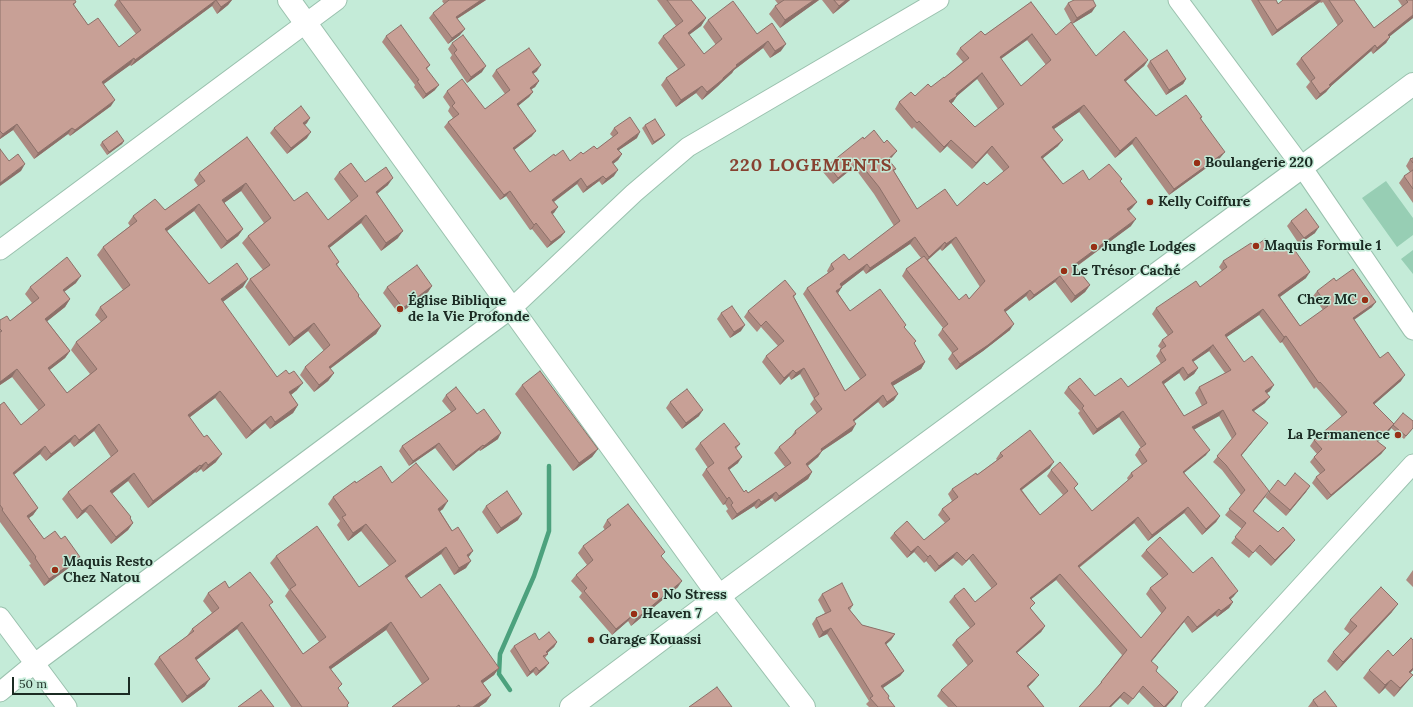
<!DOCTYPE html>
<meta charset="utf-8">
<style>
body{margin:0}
#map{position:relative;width:1413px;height:707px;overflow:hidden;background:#c4ebd8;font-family:Lora,serif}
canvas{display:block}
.scale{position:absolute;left:12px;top:677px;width:118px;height:18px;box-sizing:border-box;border:2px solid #1b2b23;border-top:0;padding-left:5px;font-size:12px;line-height:14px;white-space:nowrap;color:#1b2b23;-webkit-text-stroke:3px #c4ebd8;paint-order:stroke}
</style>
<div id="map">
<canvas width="1413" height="707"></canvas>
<div class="scale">50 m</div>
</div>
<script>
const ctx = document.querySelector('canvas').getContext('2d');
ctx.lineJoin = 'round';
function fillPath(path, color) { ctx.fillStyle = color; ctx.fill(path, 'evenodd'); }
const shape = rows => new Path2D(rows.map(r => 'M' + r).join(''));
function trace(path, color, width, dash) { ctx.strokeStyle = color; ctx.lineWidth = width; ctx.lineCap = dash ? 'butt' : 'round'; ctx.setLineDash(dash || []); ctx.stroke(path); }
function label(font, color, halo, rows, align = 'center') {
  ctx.font = font + ' Lora,serif'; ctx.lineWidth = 3; ctx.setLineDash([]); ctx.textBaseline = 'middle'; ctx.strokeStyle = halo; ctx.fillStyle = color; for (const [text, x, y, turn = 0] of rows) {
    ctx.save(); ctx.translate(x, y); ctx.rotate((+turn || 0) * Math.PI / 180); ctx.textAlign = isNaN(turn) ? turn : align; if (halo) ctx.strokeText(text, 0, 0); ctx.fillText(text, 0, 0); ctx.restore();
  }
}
fillPath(shape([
 [1386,181,1413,218,1413,235,1397,247,1362,198],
 [1413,250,1413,274,1401,259]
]), '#97ceb4');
trace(shape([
 [510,690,499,674,500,654,534,576,549,531,549,466]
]), '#4ca17d', 4.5);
const street = shape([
 [1178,0,1302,167,1413,330],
 [0,250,337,0],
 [0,617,67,707],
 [0,692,35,663,512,308,634,193,688,147,939,0],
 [1191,707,1413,464]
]);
const secondary = shape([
 [289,0,719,596,804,707],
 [571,707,719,596,1302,167,1413,84]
]);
trace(street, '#9ac1ae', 21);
trace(secondary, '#9ac1ae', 24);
trace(street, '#fff', 19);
trace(secondary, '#fff', 22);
fillPath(shape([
 [0,0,76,2,74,5,88,25,119,47,136,34,114,5,117,0,232,0,228,5,217,14,212,6,131,66,130,65,103,84,111,106,70,136,68,134,34,159,13,130,0,139],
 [443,0,486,0,457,19,460,35,448,44,429,18,433,13,444,4,442,1],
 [657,0,691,0,706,18,701,26,689,35,704,54,716,45,703,27,708,20,757,34,772,23,781,51,770,58,763,48,734,70,732,73,721,83,718,86,702,100,696,93,676,107,661,85,666,78,678,69,658,43,663,36,676,26],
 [775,0,819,0,780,28,769,14,775,6,778,4],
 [822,0,850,0,833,14],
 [1251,0,1276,0,1278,4,1283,0,1354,0,1374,28,1402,6,1398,0,1413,0,1413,18,1389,36,1390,37,1386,43,1373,54,1371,51,1331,86,1326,92,1316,100,1306,87,1310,82,1296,64,1301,58,1338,26,1323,2,1321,3,1320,2,1272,36],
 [1031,2,1056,35,1096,56,1148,60,1144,66,1126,81,1156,116,1202,117,1201,119,1220,158,1169,195,1132,144,1115,158,1079,112,1054,129,1058,146,1043,158,1063,184,1089,180,1121,182,1137,202,1132,208,1129,211,1131,226,1076,267,1090,285,1085,292,1071,303,1055,282,1029,301,1026,296,1005,312,1010,330,983,351,956,370,948,359,952,353,938,335,943,328,902,276,906,269,921,258,910,244,866,274,863,270,842,286,838,293,850,311,906,325,904,327,925,362,921,369,892,386,894,400,883,408,878,402,854,421,852,431,822,451,818,457,808,466,812,472,808,479,775,502,772,498,756,509,754,506,732,520,726,511,728,509,725,504,723,505,702,475,706,469,708,468,695,449,700,443,740,444,736,449,738,463,729,470,744,492,748,493,785,467,774,453,779,447,791,437,795,431,817,414,810,404,814,399,800,374,791,380,789,376,780,385,762,362,766,356,778,346,761,327,757,332,744,317,748,311,796,294,794,297,845,391,860,379,803,294,807,288,828,273,827,271,831,264,849,260,894,226,874,194,854,167,833,184,823,172,828,165,864,139,884,143,897,151,892,157,889,160,896,169,894,171,917,209,957,206,987,185,1004,172,987,153,972,169,947,146,940,153,914,127,912,129,895,109,899,102,915,96,931,87,944,78,963,62,956,54,960,48,985,35],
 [1027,40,1046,65,1021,86,1001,59],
 [977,79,998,109,975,127,951,103,953,102,957,96],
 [951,243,980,287,969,299,959,300,928,260,940,249,942,251],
 [1068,3,1092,12,1072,24,1064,9],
 [386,36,430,65,427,69,435,90,423,99,414,87,415,85,382,42],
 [452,43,482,72,467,83,450,58,452,55,448,49],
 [1150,61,1186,79,1183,84,1166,95,1147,66],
 [496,70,537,71,533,74,539,81,535,87,531,89,533,92,529,97,518,106,532,136,514,150,530,172,555,156,570,161,583,154,597,149,613,137,610,134,614,128,637,138,619,150,622,154,618,160,613,164,614,176,602,185,599,181,583,193,577,184,554,202,558,207,552,214,561,237,547,248,532,229,530,230,506,196,500,200,444,127,448,122,453,118,448,111,450,107,443,97,447,91,485,109,505,94,492,76],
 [307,123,305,125,307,138,287,154,270,133,274,128],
 [645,125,662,138,652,145,642,128],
 [247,137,294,201,328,220,351,202,334,179,339,172,365,182,388,185,377,194,398,238,381,251,361,223,329,248,339,262,337,265,358,296,381,326,376,334,330,369,334,373,328,381,314,392,300,375,305,367,324,351,308,331,289,346,245,287,250,279,263,270,242,243,248,236,264,223,241,191,224,203,243,229,238,236,221,249,194,211,167,231,209,284,243,287,222,302,277,377,297,390,291,395,298,405,293,413,270,429,265,423,246,439,215,398,189,418,216,462,203,472,201,469,196,473,195,472,148,508,128,481,112,494,131,517,130,519,133,523,128,530,111,544,87,513,85,512,77,519,62,499,68,492,111,457,94,431,74,447,70,442,46,461,40,454,14,475,38,508,33,515,29,518,44,539,74,564,44,586,29,565,31,564,0,522,0,405,21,425,39,411,12,377,0,385,0,320,10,321,32,303,25,294,30,287,76,283,64,292,70,299,65,307,47,321,70,351,65,358,49,370,67,393,90,374,71,350,76,342,101,322,95,315,100,307,123,290,97,255,103,247,130,226,128,223,133,216,165,210,198,186,194,180,199,173],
 [124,141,122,144,107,155,100,145,102,142],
 [1413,158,1413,203,1399,183,1404,176,1410,172,1406,166,1410,159],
 [1291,221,1315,233,1299,244,1287,226],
 [1254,247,1274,252,1306,278,1280,297,1300,326,1323,310,1313,296,1317,291,1336,281,1372,307,1354,320,1380,358,1401,381,1374,404,1394,424,1413,428,1404,439,1391,428,1378,442,1386,448,1381,454,1327,500,1312,483,1316,477,1320,474,1310,462,1314,457,1317,454,1310,446,1314,440,1342,417,1316,387,1314,389,1282,342,1280,343,1259,315,1226,337,1244,362,1270,391,1267,393,1265,403,1254,411,1264,428,1241,456,1265,497,1253,511,1291,545,1271,566,1255,551,1249,558,1231,543,1242,529,1225,515,1241,495,1222,470,1213,462,1232,439,1219,416,1194,429,1206,455,1184,473,1220,516,1216,522,1202,535,1184,513,1148,541,1134,523,1079,568,1141,638,1162,614,1146,594,1150,588,1162,578,1141,556,1146,550,1193,573,1234,596,1231,599,1233,602,1229,608,1217,617,1215,615,1192,633,1184,622,1151,662,1156,671,1174,698,1166,707,1154,707,1139,692,1128,705,1120,698,1097,688,1101,682,1122,655,1056,580,1031,599,1031,609,1045,626,1041,632,1017,653,1039,675,1034,681,1028,687,1044,707,948,707,937,696,941,690,968,666,952,645,956,640,970,628,949,602,954,596,975,602,992,589,969,559,962,566,953,558,935,572,926,561,924,563,914,552,907,558,890,538,894,533,924,540,945,523,938,515,942,509,952,501,948,494,952,489,977,475,997,460,996,459,1000,453,1050,468,1022,490,1040,515,1063,495,1047,476,1051,470,1075,489,1092,511,1128,480,1127,478,1131,473,1142,465,1135,455,1139,449,1141,448,1119,417,1093,435,1078,413,1080,411,1064,393,1068,387,1095,396,1128,387,1161,364,1156,356,1161,349,1158,346,1162,340,1168,336,1152,314,1156,308,1200,287,1222,271,1219,267,1223,261],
 [1209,351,1225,373,1199,387,1195,393,1202,406,1184,416,1164,384,1179,373,1184,381,1194,374,1198,368,1193,362],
 [432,286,428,292,399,314,383,293,387,287],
 [721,313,741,331,730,338,717,319],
 [522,385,598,449,592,457,573,471,515,394],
 [446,395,477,414,498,439,480,451,479,450,453,471,435,448,409,466,399,451,402,446,451,412,442,401],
 [670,402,699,416,682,429,666,408],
 [356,483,392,483,443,509,440,511,469,557,466,568,454,575,441,554,407,578,421,598,499,668,494,675,483,683,491,695,486,702,479,707,392,707,422,684,386,630,331,669,339,690,349,703,347,706,348,707,291,707,237,629,196,660,205,686,182,703,154,664,159,657,187,636,192,629,212,613,203,601,208,593,229,588,270,606,303,654,319,642,285,596,289,590,270,563,276,556,359,587,389,566,361,531,348,541,337,525,340,521,328,504,333,497],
 [1285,486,1310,486,1306,492,1286,516,1265,497,1269,492],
 [486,506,518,520,497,534,482,512],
 [607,520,662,557,678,587,631,626,628,621,612,635,579,597,582,593,571,581,576,575,587,565,578,553,583,546,605,530,603,527],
 [1413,570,1413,587,1406,580],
 [822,594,853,605,850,610,862,625,895,634,891,640,886,644,904,671,900,676,883,688,889,696,888,698,895,707,869,707,866,704,869,701,827,634,819,638,812,624,816,618,825,613,818,600],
 [1392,612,1337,671,1327,661,1333,652,1350,634,1344,629,1350,620],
 [539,640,557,642,554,647,547,653,548,654,545,658,549,663,545,668,536,676,533,672,527,677,510,651,514,646],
 [1393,656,1413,670,1410,673,1413,675,1406,683,1394,697,1385,688,1379,694,1363,678,1369,670],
 [1313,700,1337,707,1308,707]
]), '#ac8a81');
fillPath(shape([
 [216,0,212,6,131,66,135,60],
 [231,0,232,0,228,5,217,14,221,7],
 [481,0,486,0,452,22,456,17],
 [814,0,819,0,780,28,785,20],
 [846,0,850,0,833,14,839,6],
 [1318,0,1321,0,1320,2,1272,36,1277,30],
 [1096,6,1092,12,1072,24,1077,18],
 [1413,15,1413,18,1384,41,1388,35],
 [706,18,701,26,682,40,688,33],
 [465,29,460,35,448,44,452,38],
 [1032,34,1027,40,995,63,1000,57],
 [1390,37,1386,43,1373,54,1377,48],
 [768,41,763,48,734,70,732,73,721,83,718,86,702,100,707,92,736,65],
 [786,44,781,51,770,58,775,51],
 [1375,45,1371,51,1330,87,1331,86,1326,92,1316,100,1320,94,1329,85],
 [134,58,130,65,97,89,102,82],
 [1148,60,1144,66,1120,86,1124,80],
 [541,65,537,71,528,78,532,72],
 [486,66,482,72,467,83,471,77],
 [982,73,977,79,957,96,953,102,945,108,956,94],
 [1186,79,1183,84,1166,95,1169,90],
 [539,81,535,87,526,93,530,88],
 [439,85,435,90,423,99,426,94],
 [702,86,696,93,676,107,681,100],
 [533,92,529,97,513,110,517,104],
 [115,100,111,106,70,136,75,130],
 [1084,105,1079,112,1048,133,1052,127],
 [310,118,307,123,300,128,303,123],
 [17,124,13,130,0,139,0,138,3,134],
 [72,128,68,134,34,159,38,153],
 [536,131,532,136,509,154,513,148],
 [311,132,307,138,287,154,291,148],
 [640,132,637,138,613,154,617,149],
 [665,135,662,138,652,145,654,142],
 [1136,137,1132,144,1115,158,1120,151],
 [951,140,947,146,940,153,944,147],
 [1063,140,1058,146,1037,163,1041,157],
 [124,141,122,144,107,155,109,152],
 [992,146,987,153,972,169,976,163],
 [897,151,892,157,883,165,888,159],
 [1225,152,1220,158,1169,195,1174,189],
 [622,154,618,160,608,168,612,162],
 [858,161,854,167,833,184,838,178],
 [25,164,21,171,0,186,0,183],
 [618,170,614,176,602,185,606,179],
 [603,176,599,181,583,193,587,187],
 [393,178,388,185,370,199,376,192],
 [581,178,577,184,548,206,552,200],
 [246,183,241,191,217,208,222,200],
 [510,191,506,196,500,200,504,195],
 [1137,202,1132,208,1123,216,1127,209],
 [199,204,194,211,160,236,165,229],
 [558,207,554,213,547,218,551,212],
 [366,215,361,223,323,253,328,246],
 [1136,219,1131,226,1070,271,1074,265],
 [536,223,532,229,530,230,534,225],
 [1319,227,1315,233,1299,244,1304,238],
 [243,229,238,236,221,249,227,241],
 [403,231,398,238,381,251,386,243],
 [565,232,561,237,547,248,551,242],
 [915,237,910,244,866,274,870,268],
 [956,237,951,243,942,251,946,244],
 [945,242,940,249,924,263,929,257],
 [867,264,863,270,836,291,840,284],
 [1310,272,1306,278,1274,301,1278,295],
 [81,276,76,283,57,297,63,290],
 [1060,276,1055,282,1029,301,1034,295],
 [248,279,243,287,216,307,221,299],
 [1090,285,1085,292,1071,303,1075,296],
 [432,286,428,292,399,314,403,308],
 [842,287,838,293,836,291],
 [1030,290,1026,296,999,317,1004,310],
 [70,299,65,307,40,327,45,319],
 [1376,302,1372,307,1349,323,1353,318],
 [1263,309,1259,315,1221,341,1225,335],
 [314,323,308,331,289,346,294,338],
 [1014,324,1010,330,983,351,956,370,960,364],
 [745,325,741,331,730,338,734,332],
 [381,326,376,334,323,374,329,367],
 [1286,336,1282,342,1280,343,1284,337],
 [1213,345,1209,351,1188,365,1192,360],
 [70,351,65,358,42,376,48,368],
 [925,362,921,369,886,390,891,383],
 [1183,367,1179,373,1158,388,1162,382],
 [804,368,800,374,791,380,796,373],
 [1198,368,1194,374,1184,381,1188,375],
 [17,369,12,377,0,385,0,382],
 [793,370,789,376,780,385,784,378],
 [334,373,328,381,314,392,319,385],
 [1405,375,1401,381,1369,409,1373,403],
 [303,383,297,390,284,400,289,392],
 [1274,385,1270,391,1261,397,1265,391],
 [220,391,215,398,182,423,188,415],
 [898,394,894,400,883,408,887,402],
 [883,395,878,402,848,426,853,420],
 [1270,397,1265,403,1248,415,1252,410],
 [298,405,293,413,270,429,275,422],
 [703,410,699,416,682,429,686,423],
 [1223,410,1219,416,1188,433,1192,427],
 [1123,411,1119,417,1093,435,1097,429],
 [271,416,265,423,246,439,252,431],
 [1268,423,1264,428,1237,461,1241,455],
 [99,424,94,431,74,447,79,440],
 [856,424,852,431,816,455,821,449],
 [1394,424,1390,430,1373,446,1377,441],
 [501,433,498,439,480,451,484,446],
 [75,435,70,442,46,461,51,454],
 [439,443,435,448,409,466,413,461],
 [483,445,479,450,453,471,456,466],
 [45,446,40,454,7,480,13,473],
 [1386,448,1381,454,1327,500,1331,495],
 [598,449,592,457,573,471,579,463],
 [1210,450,1206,455,1179,477,1183,472],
 [822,451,818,457,802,470,806,464],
 [222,454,216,462,203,472,208,465],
 [742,457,738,463,723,474,728,468],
 [206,462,201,469,196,473,201,466],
 [1054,462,1050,468,1016,494,1020,489],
 [200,465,195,472,148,508,153,501],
 [812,472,808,479,775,502,779,496],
 [134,473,128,481,105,499,110,491],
 [1310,486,1306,492,1286,516,1290,510],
 [1269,491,1265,497,1249,517,1253,511],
 [776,492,772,498,756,509,761,502],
 [729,497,725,504,723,505,727,499],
 [759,499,754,506,732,520,737,514],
 [448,501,443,509,433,516,438,509],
 [90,505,85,512,77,519,82,511],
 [1188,507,1184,513,1148,541,1152,535],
 [38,508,33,515,22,523,27,516],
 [522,514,518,520,497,534,501,528],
 [1220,516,1216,522,1202,535,1206,529],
 [1138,517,1134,523,1073,572,1078,566],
 [133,523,128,530,111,544,116,537],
 [366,524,361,531,348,541,353,533],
 [1295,540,1291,545,1271,566,1275,560],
 [918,546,914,552,907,558,911,552],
 [446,547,441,554,400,583,405,576],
 [473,551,468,558,467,555],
 [957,552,953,558,935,572,939,566],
 [973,554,969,559,962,566,966,561],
 [930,555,926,561,924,563,928,557],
 [80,557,74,564,44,586,49,579],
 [471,561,466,568,454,575,459,568],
 [1060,574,1056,580,1025,604,1030,598],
 [682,581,678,587,631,626,636,619],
 [1238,591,1234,596,1225,604,1229,598],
 [1233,602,1229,608,1217,617,1221,611],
 [1398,604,1392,612,1337,671,1343,662],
 [1219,609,1215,615,1192,633,1197,627],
 [633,615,628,621,612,635,616,629],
 [1188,616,1184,622,1147,667,1151,661],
 [242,622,237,629,190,665,195,658],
 [391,622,386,630,324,674,329,667],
 [1045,626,1041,632,1012,657,1016,652],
 [831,628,827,634,819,638,823,632],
 [895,634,891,640,881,649,885,643],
 [557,642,554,647,543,657,546,652],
 [549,663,545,668,536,676,539,671],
 [536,667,533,672,527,677,530,672],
 [499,668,494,675,476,688,481,681],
 [1413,668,1413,670,1403,680,1409,672],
 [904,671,900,676,877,692,881,686],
 [1039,675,1034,681,1023,692,1027,686],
 [1413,675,1406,683,1394,697,1400,688],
 [210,679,205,686,182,703,187,696],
 [1391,680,1385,688,1379,694,1385,685],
 [1124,692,1120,698,1111,707,1109,707],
 [1178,692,1174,698,1166,707,1164,707],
 [491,695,486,702,479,707,473,707]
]), '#8c7069');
const building = shape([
 [0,0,75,0,76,2,73,4,88,25,98,18,119,47,141,30,119,0,216,0,135,60,134,58,102,82,115,100,75,130,72,128,38,153,17,124,3,134,0,131,0,0],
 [216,0,231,0,221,7,216,0],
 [449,0,481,0,456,17,465,29,452,38,433,13,449,0],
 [667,0,691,0,706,18,688,33,704,54,722,39,708,20,733,1,757,34,772,23,786,44,775,51,768,41,736,65,737,66,723,78,723,79,707,92,702,86,681,100,666,78,685,65,663,36,683,21,667,0],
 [784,0,814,0,785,20,775,6,784,0],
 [834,0,846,0,839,6,834,0],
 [1074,0,1093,0,1096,6,1077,18,1068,3,1074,0],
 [1258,0,1276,0,1278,4,1283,0,1318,0,1277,30,1258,0],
 [1329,0,1354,0,1374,28,1408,2,1406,0,1413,0,1413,15,1388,35,1390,37,1377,48,1375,45,1329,85,1331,86,1320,94,1311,81,1315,78,1301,58,1343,21,1329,0],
 [1031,2,1056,35,1071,22,1096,56,1124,31,1148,60,1124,80,1156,116,1186,95,1202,117,1200,118,1225,152,1174,189,1136,137,1120,151,1084,105,1052,127,1063,140,1041,157,1063,184,1083,170,1089,180,1109,164,1122,179,1120,181,1137,202,1127,209,1136,219,1074,265,1090,285,1075,296,1060,276,1034,295,1030,290,1004,310,1014,324,988,345,960,364,952,353,958,349,942,329,948,324,906,269,924,256,959,300,966,294,969,299,985,281,956,237,946,244,945,242,929,257,915,237,870,268,867,264,840,284,842,287,836,291,850,311,880,289,906,325,904,327,916,341,914,343,925,362,891,383,898,394,887,402,883,395,853,420,856,424,821,449,822,451,806,464,812,472,779,496,776,492,761,502,759,499,737,514,731,505,733,503,729,497,727,499,706,469,714,463,700,443,724,423,740,444,735,447,742,457,728,468,744,492,746,490,748,493,791,463,779,447,796,433,795,431,822,409,814,398,819,394,804,368,796,373,793,370,784,378,766,356,784,341,766,321,761,326,748,311,785,280,796,294,793,296,845,391,866,375,807,288,834,269,831,264,844,254,849,260,900,221,879,187,858,161,838,178,828,165,863,137,864,139,874,130,884,143,887,140,897,151,888,159,896,169,893,170,917,209,945,189,957,206,984,182,987,185,1009,167,992,146,976,163,951,140,944,147,919,121,917,123,899,102,911,92,915,96,928,84,931,87,944,77,944,78,969,58,960,48,981,31,985,35,1031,2],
 [1032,34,1051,60,1021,86,1000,57,1032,34],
 [982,73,1004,104,975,127,949,101,957,96,956,94,982,73],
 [401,25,430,65,426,68,439,85,426,94,417,81,419,80,386,36,401,25],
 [463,35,486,66,471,77,454,53,457,50,452,43,463,35],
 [529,48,541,65,532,72,539,81,530,88,533,92,517,104,536,131,513,148,530,172,554,154,555,156,563,150,570,161,581,152,583,154,594,146,597,149,618,133,614,128,630,117,640,132,617,149,622,154,612,162,618,170,606,179,603,176,587,187,581,178,552,200,558,207,551,212,565,232,551,242,536,223,534,225,510,191,504,195,448,122,459,114,452,106,455,103,447,91,462,79,485,109,510,90,496,70,529,48],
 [1167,50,1186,79,1169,90,1150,61,1167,50],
 [301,106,310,118,303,123,311,132,291,148,274,128,301,106],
 [655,119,665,135,654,142,645,125,655,119],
 [117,131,124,141,109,152,102,142,117,131],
 [247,137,294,201,307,192,328,220,358,196,339,172,351,163,365,182,386,167,393,178,376,192,403,231,386,243,366,215,328,246,339,262,336,264,359,295,358,296,381,326,329,367,334,373,319,385,305,367,330,345,314,323,294,338,250,279,270,265,248,236,271,218,246,183,222,200,243,229,227,241,199,204,165,229,209,284,237,263,248,279,221,299,277,377,286,370,289,374,294,371,303,383,289,392,298,405,275,422,271,416,252,431,220,391,188,415,204,437,207,435,222,454,208,465,206,462,201,466,200,465,153,501,134,473,110,491,131,517,130,518,133,523,116,537,92,506,90,505,82,511,68,492,118,451,99,424,79,440,75,435,51,454,45,446,13,473,38,508,27,516,44,539,55,531,61,539,65,536,80,557,49,579,35,558,36,557,2,510,3,509,0,505,0,405,4,402,21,425,45,405,17,369,0,382,0,332,2,331,0,329,0,320,7,316,10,321,39,298,30,287,67,257,81,276,63,290,70,299,45,319,70,351,48,368,67,393,97,369,76,342,107,317,100,307,130,285,103,247,137,221,133,216,155,199,165,210,205,181,199,173,247,137],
 [0,149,9,161,18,154,25,164,0,183,0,149],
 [1413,158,1413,163,1410,159,1413,158],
 [1413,170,1413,189,1404,176,1413,170],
 [1306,209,1319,227,1304,238,1291,221,1306,209],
 [1265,239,1274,252,1289,242,1310,272,1278,295,1300,326,1328,306,1317,291,1334,278,1336,281,1353,269,1376,302,1353,318,1380,358,1388,352,1405,375,1373,403,1394,424,1377,441,1386,448,1331,495,1316,477,1325,470,1314,457,1322,449,1314,440,1347,412,1320,382,1319,383,1286,336,1284,337,1263,309,1225,335,1244,362,1252,356,1274,385,1265,391,1270,397,1252,410,1268,423,1241,455,1269,491,1253,511,1278,532,1283,527,1295,540,1275,560,1260,545,1253,553,1235,537,1246,523,1229,509,1245,490,1226,465,1217,456,1236,434,1223,410,1192,427,1210,450,1183,472,1220,516,1206,529,1188,507,1152,535,1138,517,1078,566,1141,638,1166,608,1150,588,1168,574,1146,550,1160,537,1193,573,1212,557,1238,591,1229,598,1233,602,1221,611,1219,609,1197,627,1188,616,1151,661,1158,667,1156,671,1178,692,1164,707,1143,686,1133,699,1124,692,1109,707,1079,707,1102,682,1101,682,1127,650,1060,574,1030,598,1035,603,1030,608,1045,626,1016,652,1039,675,1027,686,1044,707,957,707,941,690,973,661,956,640,975,624,954,596,964,588,975,602,997,584,973,554,966,561,957,552,939,566,930,555,928,557,918,546,911,552,894,533,907,521,924,540,950,519,942,509,958,497,952,489,976,473,977,475,1003,456,1000,453,1030,430,1054,462,1020,489,1040,515,1068,491,1051,470,1060,462,1078,484,1074,488,1092,511,1133,476,1131,473,1147,461,1139,449,1146,444,1123,411,1097,429,1082,408,1084,406,1068,387,1080,378,1095,396,1121,378,1128,387,1166,360,1160,350,1166,346,1162,340,1173,332,1156,308,1196,281,1200,287,1227,267,1223,261,1251,243,1254,247,1265,239],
 [1213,345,1231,370,1199,387,1207,403,1184,416,1162,382,1183,367,1188,375,1198,368,1192,360,1213,345],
 [417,265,432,286,403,308,387,287,417,265],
 [732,306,745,325,734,332,721,313,732,306],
 [540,371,598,449,579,463,522,385,540,371],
 [456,387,477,414,484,409,501,433,484,446,483,445,456,466,439,443,413,461,402,446,456,409,446,395,456,387],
 [687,389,703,410,686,423,670,402,687,389],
 [1403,413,1413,421,1413,428,1406,436,1393,425,1403,413],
 [416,463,448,501,438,509,452,531,458,527,473,551,467,555,471,561,459,568,446,547,405,576,421,598,440,584,499,668,481,681,491,695,473,707,460,707,459,705,456,707,392,707,429,679,391,622,329,667,342,684,338,688,349,703,347,705,348,707,302,707,242,622,195,658,210,679,187,696,159,657,194,631,192,629,219,608,208,593,225,581,229,588,250,572,273,602,269,605,303,654,326,637,290,589,296,585,276,556,317,526,359,587,396,561,366,524,353,533,342,517,346,515,333,497,355,481,356,483,381,466,392,483,416,463],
 [1295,473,1310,486,1290,510,1269,492,1278,480,1285,486,1295,473],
 [507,491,522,514,501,528,486,506,507,491],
 [628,504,665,552,661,556,682,581,636,619,633,615,616,629,584,591,587,588,576,575,593,560,583,546,611,525,607,520,628,504],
 [842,583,853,605,848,608,862,625,895,634,885,643,904,671,881,686,889,696,888,698,895,707,878,707,870,698,873,696,831,628,823,632,816,618,831,611,822,594,842,583],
 [1381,587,1398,604,1343,662,1333,652,1357,626,1350,620,1381,587],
 [549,632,557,642,546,652,548,654,543,656,549,663,539,671,536,667,530,672,514,646,535,633,539,640,549,632],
 [1411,638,1413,640,1413,668,1409,672,1413,675,1400,688,1391,680,1385,685,1369,670,1388,650,1393,656,1411,638],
 [717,687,732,707,689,707,717,687],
 [261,690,274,707,238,707,261,690],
 [1325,691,1337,707,1318,707,1313,700,1325,691]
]);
fillPath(building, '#c8a096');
trace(building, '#8c7069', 1);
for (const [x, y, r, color] of [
 [1197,163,4,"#972f15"],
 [1150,202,4,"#972f15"],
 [1256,246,4,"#972f15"],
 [1094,247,4,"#972f15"],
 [1064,271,4,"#972f15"],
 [1365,300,4,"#972f15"],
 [400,309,4,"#972f15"],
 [1398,435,4,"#972f15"],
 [55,570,4,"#972f15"],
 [655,595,4,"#972f15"],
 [634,614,4,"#972f15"],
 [591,640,4,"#972f15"]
]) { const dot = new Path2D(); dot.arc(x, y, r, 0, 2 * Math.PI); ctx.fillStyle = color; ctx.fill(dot); trace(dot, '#c4ebd8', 1.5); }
label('bold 14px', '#1b2b23', '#c4ebd8', [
 ["Boulangerie 220",1205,163],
 ["Kelly Coiffure",1158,202],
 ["Maquis Formule 1",1264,246],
 ["Jungle Lodges",1102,247],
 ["Le Trésor Caché",1072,271],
 ["Chez MC",1357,300,"right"],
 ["Église Biblique",408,301],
 ["de la Vie Profonde",408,317],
 ["La Permanence",1390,435,"right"],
 ["Maquis Resto",63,562],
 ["Chez Natou",63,578],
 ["No Stress",663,595],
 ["Heaven 7",642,614],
 ["Garage Kouassi",599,640]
], 'left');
ctx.letterSpacing = '1px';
label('bold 18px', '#874130', '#c4ebd8', [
 ["220 LOGEMENTS",811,166]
]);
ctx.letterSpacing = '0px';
</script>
